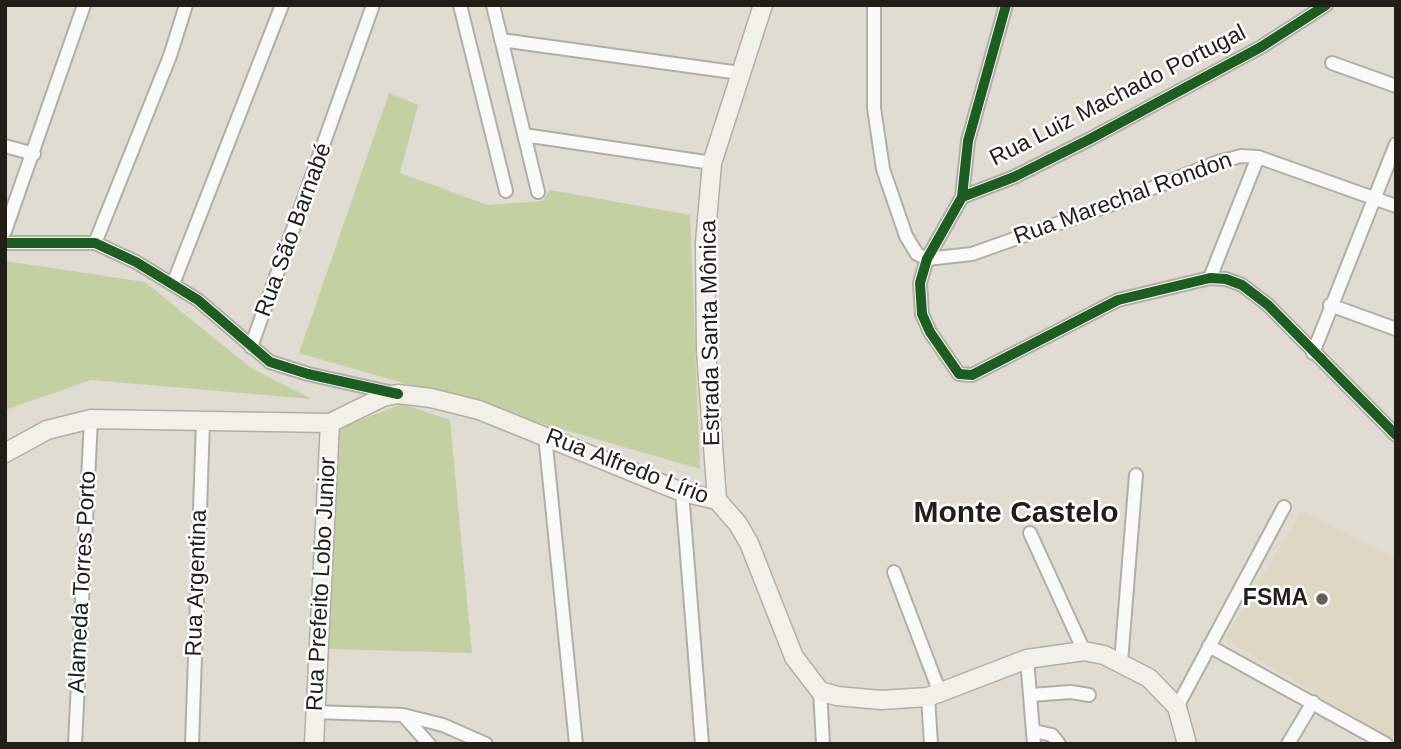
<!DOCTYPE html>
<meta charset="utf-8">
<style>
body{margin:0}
#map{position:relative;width:1401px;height:749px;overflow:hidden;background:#e0dcd2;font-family:Arial,sans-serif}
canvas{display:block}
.frame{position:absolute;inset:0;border:7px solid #201e17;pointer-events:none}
</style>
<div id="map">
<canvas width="1401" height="749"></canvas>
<div class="frame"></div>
</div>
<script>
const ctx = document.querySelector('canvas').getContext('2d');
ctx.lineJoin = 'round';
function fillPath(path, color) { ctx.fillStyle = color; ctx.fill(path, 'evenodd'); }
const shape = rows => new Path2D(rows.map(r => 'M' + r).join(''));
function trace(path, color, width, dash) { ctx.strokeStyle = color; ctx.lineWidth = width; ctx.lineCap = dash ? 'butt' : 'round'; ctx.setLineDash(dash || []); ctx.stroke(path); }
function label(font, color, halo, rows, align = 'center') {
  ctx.font = font + ' Arial,sans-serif'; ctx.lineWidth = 5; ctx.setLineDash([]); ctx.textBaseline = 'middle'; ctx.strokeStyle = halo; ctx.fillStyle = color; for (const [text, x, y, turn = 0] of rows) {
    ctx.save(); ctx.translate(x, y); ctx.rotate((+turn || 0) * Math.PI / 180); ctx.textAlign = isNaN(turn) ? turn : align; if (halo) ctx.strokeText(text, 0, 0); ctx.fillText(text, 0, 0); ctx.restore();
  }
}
fillPath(shape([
 [1302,510,1396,559,1396,742,1225,639]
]), '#ded7c4');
fillPath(shape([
 [389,93,418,105,400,173,488,205,543,201,550,190,690,215,700,469,299,353],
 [5,261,145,282,251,368,312,399,91,380,5,410],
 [402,404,450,420,472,653,328,649,336,429]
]), '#c3d1a2');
const street = shape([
 [460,5,506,191],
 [493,5,538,192],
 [874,5,874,108,883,169,906,236,917,254,927,259],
 [1006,5,968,141,962,197,927,259,920,283,922,314,930,332,959,374,972,375,1118,300,1210,278,1226,279,1242,285,1268,305,1396,435],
 [501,40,740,73],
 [1332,63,1396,86],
 [524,135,712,163],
 [5,146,34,154],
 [962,197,1014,177,1088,140,1261,47,1326,5],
 [5,231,84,5],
 [5,243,95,243,136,262,198,300,270,362,308,374,393,393],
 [95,243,170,56,186,5],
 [927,259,972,254,1110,205,1218,162,1241,156,1258,157,1396,206],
 [1210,278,1258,157],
 [173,284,282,5],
 [1330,305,1396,329],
 [251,347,373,5],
 [1313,353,1396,144],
 [545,435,576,744],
 [682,492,702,744],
 [1030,533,1084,651],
 [894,572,940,693],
 [1209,646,1386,744],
 [1027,659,1034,744],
 [1121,662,1136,475],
 [820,691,823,744],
 [1031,695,1071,692,1089,695],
 [928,697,931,744],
 [1177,707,1284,507],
 [314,712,403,715,443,725,486,744],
 [403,715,429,744],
 [1034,731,1052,735,1059,744],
 [75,744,91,419],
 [192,744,203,422],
 [1288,744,1313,702]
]);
const secondary = shape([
 [5,453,47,430,91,419,330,423,383,397,398,394,431,398,479,410,682,492,717,500,738,524,749,543,794,657,820,691,837,696,881,700,928,697,1027,659,1084,651,1104,655,1149,678,1177,707,1187,744],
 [717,500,706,351,705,243,712,163,763,5],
 [314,744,330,423]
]);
trace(street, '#b2aea7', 16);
trace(secondary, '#b2aea7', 21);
trace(street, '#fafaf8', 12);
trace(secondary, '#f1f0e9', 18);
trace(shape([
 [1006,5,968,141,962,197,927,259,920,283,922,314,930,332,959,374,972,375,1118,300,1210,278,1226,279,1242,285,1268,305,1396,435],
 [962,197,1014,177,1088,140,1261,47,1326,5],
 [5,243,95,243,136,262,198,300,270,362,308,374,398,394]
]), '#1b5e20', 10);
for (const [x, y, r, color] of [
 [1322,599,7,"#636058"]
]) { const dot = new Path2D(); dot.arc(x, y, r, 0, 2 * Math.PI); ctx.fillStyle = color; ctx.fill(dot); trace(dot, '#fff', 2.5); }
label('23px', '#201e17', '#fff', [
 ["Rua Luiz Machado Portugal",1118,96,-27],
 ["Rua Marechal Rondon",1123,199,-20],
 ["Rua São Barnabé",294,230,-70],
 ["Estrada Santa Mônica",711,333,-91],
 ["Rua Alfredo Lírio",627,467,21],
 ["Alameda Torres Porto",83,582,-87],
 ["Rua Argentina",197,583,-88],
 ["Rua Prefeito Lobo Junior",322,584,-87]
]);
label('bold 23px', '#201e17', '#fff', [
 ["FSMA",1308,599]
], 'right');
label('bold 30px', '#201e17', '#fff', [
 ["Monte Castelo",1016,514]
]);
</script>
